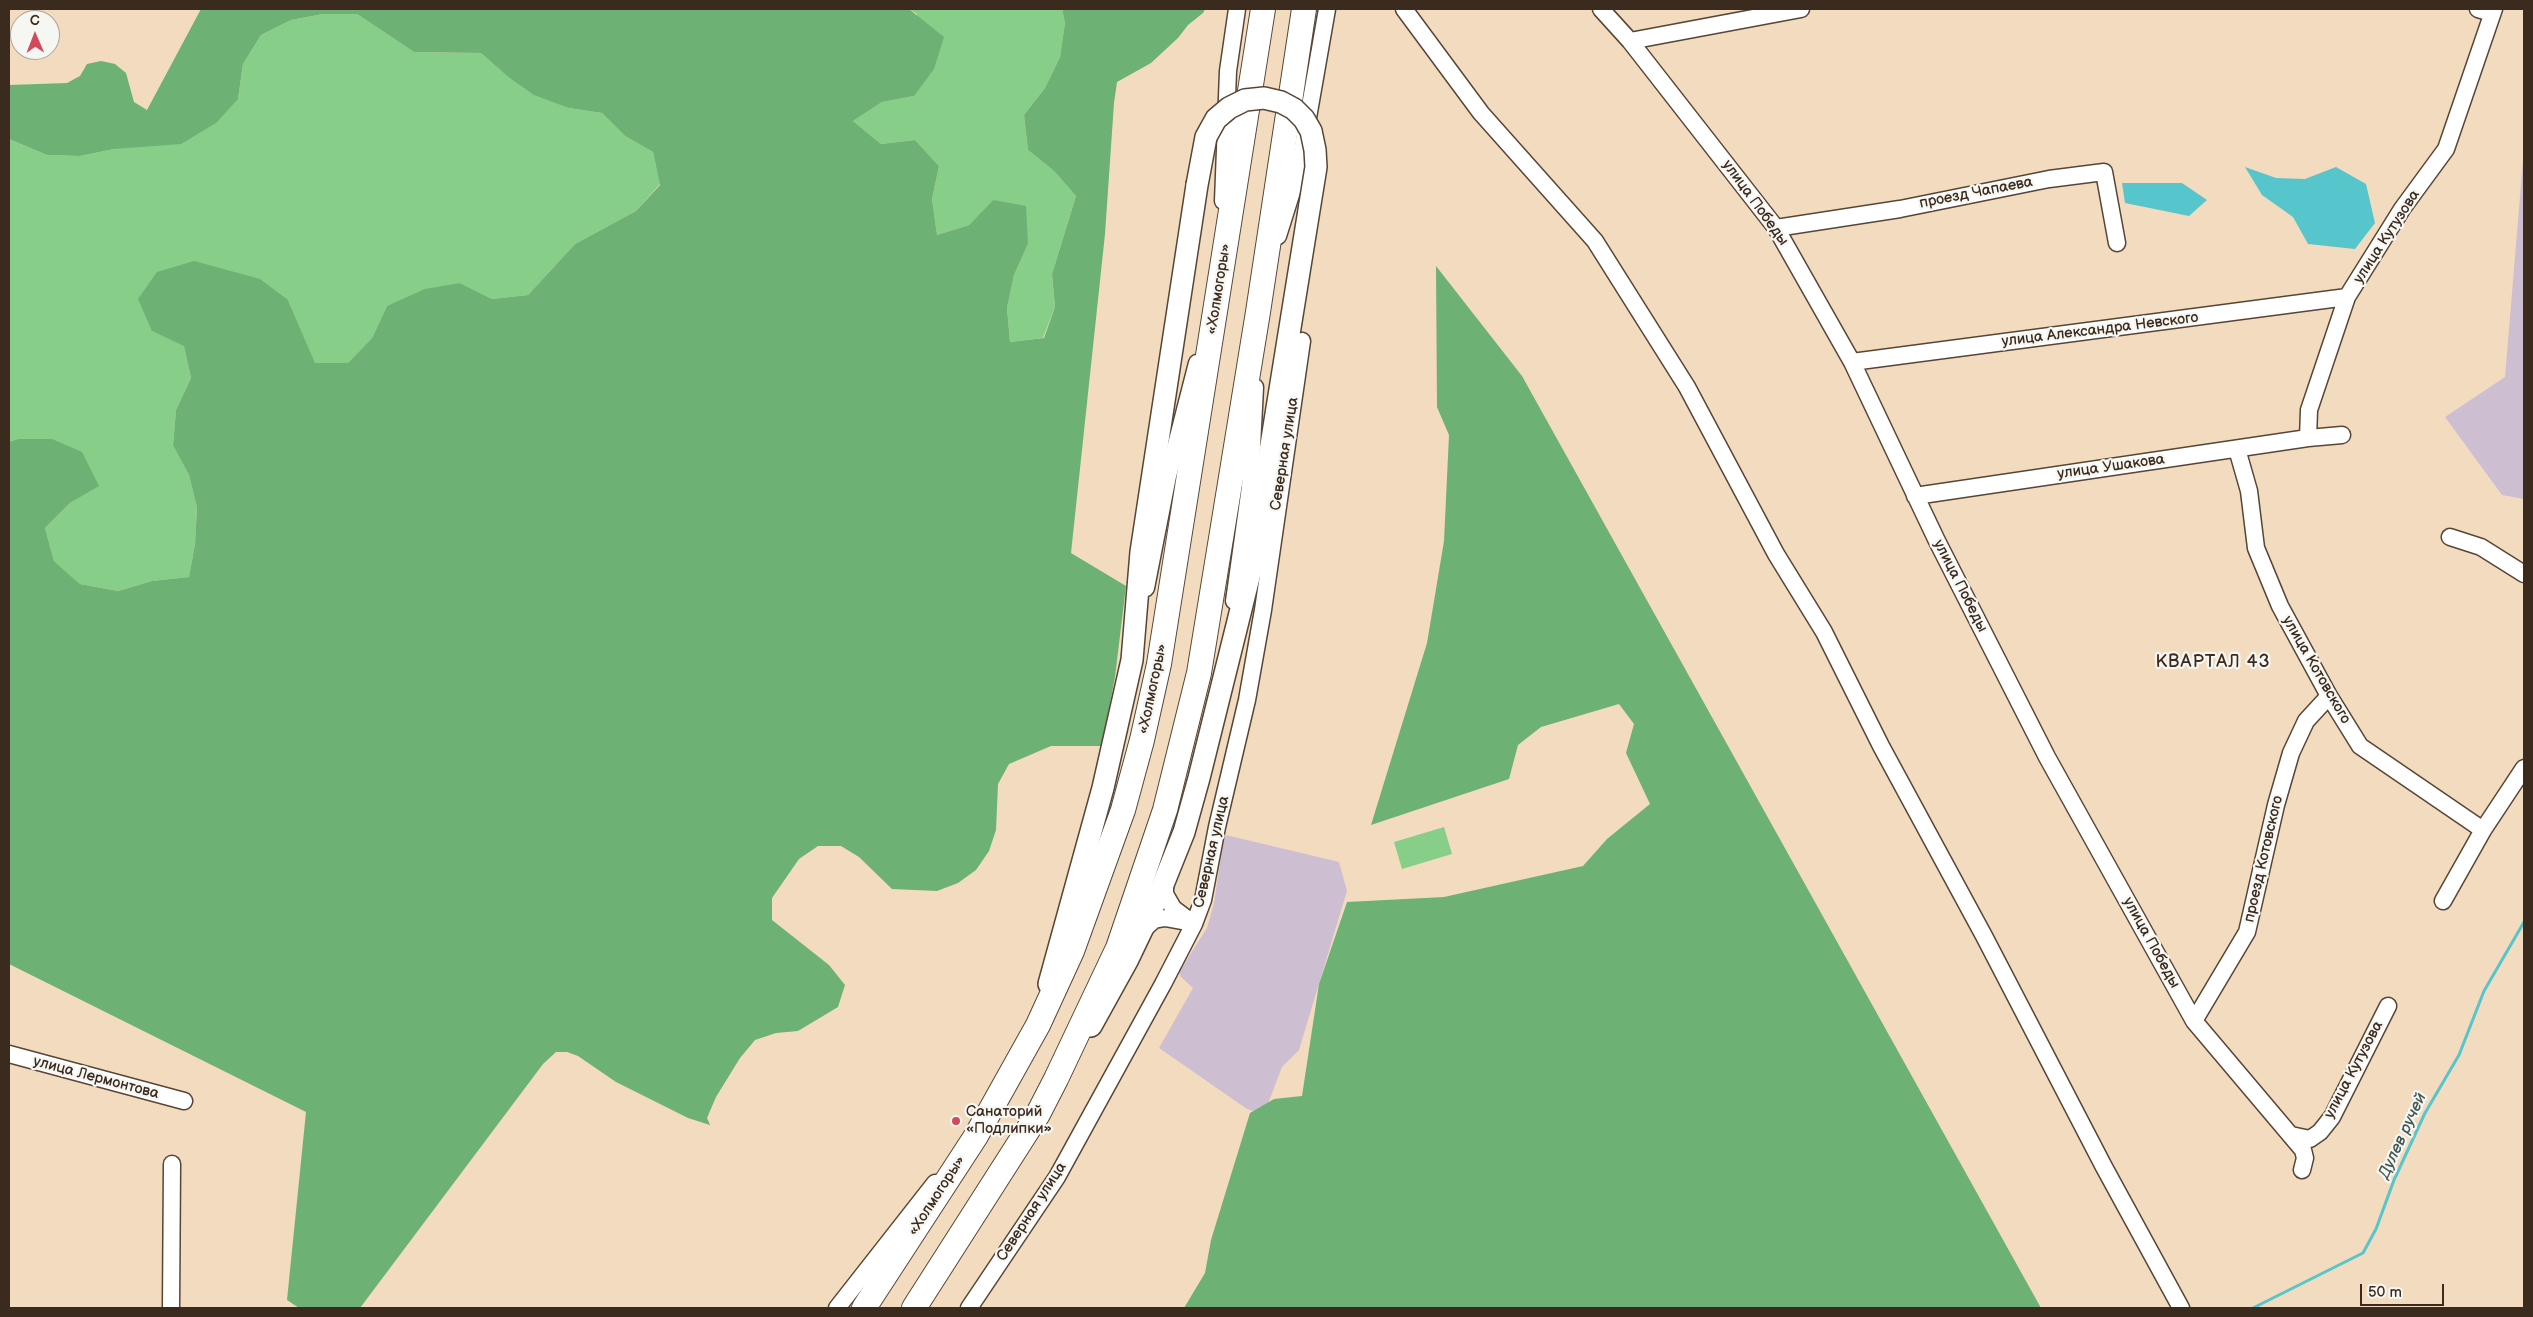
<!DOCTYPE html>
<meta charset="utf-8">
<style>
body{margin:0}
#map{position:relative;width:2533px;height:1317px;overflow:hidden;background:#f3dbbf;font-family:"Balsamiq Sans",sans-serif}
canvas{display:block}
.frame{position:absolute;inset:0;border:10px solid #3b2a1e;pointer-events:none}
.north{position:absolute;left:10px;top:10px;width:50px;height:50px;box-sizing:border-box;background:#f6f6f2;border:1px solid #aba49d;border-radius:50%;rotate:359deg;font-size:14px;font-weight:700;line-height:20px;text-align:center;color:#3b2a1e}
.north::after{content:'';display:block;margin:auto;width:18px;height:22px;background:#d1495b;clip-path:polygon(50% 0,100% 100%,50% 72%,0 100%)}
.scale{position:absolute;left:2360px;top:1284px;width:84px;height:22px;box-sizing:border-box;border:2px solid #3b2a1e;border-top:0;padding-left:6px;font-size:15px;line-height:18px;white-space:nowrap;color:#3b2a1e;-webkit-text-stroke:4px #f6f6f2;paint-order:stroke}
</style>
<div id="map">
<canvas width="2533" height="1317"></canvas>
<div class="frame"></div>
<div class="north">С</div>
<div class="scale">50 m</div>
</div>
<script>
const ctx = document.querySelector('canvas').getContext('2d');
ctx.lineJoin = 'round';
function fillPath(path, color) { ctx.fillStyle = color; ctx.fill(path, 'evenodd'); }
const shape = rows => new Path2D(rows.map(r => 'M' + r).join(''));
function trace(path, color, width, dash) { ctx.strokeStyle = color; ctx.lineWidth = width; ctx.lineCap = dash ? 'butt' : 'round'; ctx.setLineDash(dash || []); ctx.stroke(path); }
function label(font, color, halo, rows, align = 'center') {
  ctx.font = font + ' "Balsamiq Sans",sans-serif'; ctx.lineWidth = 4.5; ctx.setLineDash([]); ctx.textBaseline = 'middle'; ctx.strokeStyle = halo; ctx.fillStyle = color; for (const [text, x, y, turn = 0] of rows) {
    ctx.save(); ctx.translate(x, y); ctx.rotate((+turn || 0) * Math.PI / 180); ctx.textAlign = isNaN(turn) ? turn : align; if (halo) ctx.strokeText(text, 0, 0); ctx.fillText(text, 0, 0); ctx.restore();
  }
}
fillPath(shape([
 [2524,148,2524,499,2502,495,2445,417,2505,377],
 [1226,835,1339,862,1347,891,1299,1050,1282,1067,1264,1114,1247,1109,1159,1048,1193,988,1181,977,1179,972,1207,928,1214,903,1223,842]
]), '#cebed1');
fillPath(shape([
 [909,9,1062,9,1065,23,1060,57,1045,88,1024,115,1028,150,1054,171,1076,196,1052,274,1055,307,1043,338,1010,342,1007,308,1014,275,1028,244,993,200,969,225,937,235,932,199,939,166,915,140,881,144,853,121,882,102,914,96,917,14],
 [323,14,357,14,414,52,481,53,507,76,569,108,602,113,625,136,653,152,660,184,636,211,575,244,528,295,492,299,460,283,387,306,372,338,348,363,315,364,288,300,152,331,184,345,191,378,176,410,173,444,189,475,197,508,195,544,189,577,152,581,118,591,80,584,54,561,45,528,70,503,98,486,18,439,9,442,9,139,47,155,80,156,114,149,238,99,243,64,261,35,291,20],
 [1444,827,1452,854,1402,869,1394,842]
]), '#87ce88');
fillPath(shape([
 [201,9,909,9,944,37,934,69,914,96,882,102,853,121,881,144,915,140,939,166,932,199,937,235,969,225,993,200,1026,206,1028,244,1014,275,1007,308,1010,342,1044,338,1055,307,1052,274,1076,196,1054,171,1028,150,1024,115,1045,88,1060,57,1065,23,1062,9,1205,9,1203,13,1188,25,1178,38,1151,63,1117,82,1114,103,1105,234,1071,553,1126,586,1115,677,1102,746,1051,746,1009,764,998,784,996,830,989,851,976,870,958,883,937,891,892,889,859,857,841,846,818,846,799,859,772,898,772,920,829,965,845,985,838,1007,798,1031,776,1033,755,1040,740,1058,716,1097,707,1118,710,1125,688,1118,616,1082,578,1056,567,1052,556,1052,543,1064,360,1308,299,1308,287,1300,306,1112,9,964,9,442,18,439,52,439,82,452,99,486,70,503,45,528,54,561,80,584,118,591,152,581,189,577,195,544,197,508,189,475,173,445,176,410,191,378,184,346,152,331,138,299,157,272,194,261,260,279,288,300,315,363,348,363,372,338,387,306,425,289,460,283,492,299,528,295,575,244,636,211,660,185,653,152,625,136,602,113,569,108,534,95,507,76,481,53,414,52,357,14,323,14,291,20,261,35,243,64,238,99,216,123,181,144,114,149,80,156,47,155,9,139,9,85,67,83,80,76,87,64,101,61,115,64,126,73,134,102,147,110],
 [1436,266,1522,376,2041,1308,1184,1308,1205,1273,1211,1240,1250,1113,1274,1099,1302,1096,1319,984,1347,902,1444,897,1583,866,1607,839,1650,804,1626,753,1634,724,1619,704,1541,727,1518,745,1509,779,1371,825,1427,643,1444,541,1449,435,1437,407]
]), '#6db174');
fillPath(shape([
 [2245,167,2276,178,2305,179,2336,167,2366,184,2375,223,2355,249,2308,244,2293,217,2262,195],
 [2122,183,2182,183,2207,200,2189,216,2125,203]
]), '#57c5cc');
trace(shape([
 [2253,1308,2363,1253,2376,1229,2394,1180,2425,1113,2459,1055,2484,991,2524,922]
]), '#57c5cc', 3);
const minor = shape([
 [1404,9,1481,113,1595,241,1687,387,1776,554,1824,632,1881,746,1984,936,2104,1167,2181,1308],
 [1601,9,1630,41,1776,228,1852,362,1937,541,2047,757,2194,1021,2303,1150,2305,1158,2302,1170],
 [2478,9,2492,13],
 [1630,41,1801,9],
 [1223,201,1228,71,1237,9],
 [1776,228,1900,209,2049,179,2104,172,2117,243],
 [1278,236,1299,169,1327,9],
 [1852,362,2347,297],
 [2342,435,2308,438,2309,410,2347,297,2402,209,2446,149,2494,9],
 [2237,449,2249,491,2256,548,2280,606,2329,696,2360,746,2483,830],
 [1915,496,2308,438],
 [2450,537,2481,547,2524,574],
 [1146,588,1168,476,1197,363],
 [1234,601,1250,487,1255,387],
 [1165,879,1165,894,1173,908,1194,924],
 [2443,901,2483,830,2524,768],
 [1144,929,1154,920,1165,918,1187,922],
 [2194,1021,2247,932,2276,805,2291,753,2306,721,2329,696],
 [9,1054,184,1101],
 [2291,1135,2310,1139,2320,1132,2332,1117,2388,1006],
 [171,1308,172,1164],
 [837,1308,935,1183],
 [969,1308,1057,1177,1163,984,1194,924,1203,900,1217,827,1247,700,1263,610,1302,341]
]);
const major = shape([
 [1049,984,1103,788,1132,660,1141,552,1197,185],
 [1091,1026,1127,961,1160,892,1184,832,1199,778,1251,569,1310,204]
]);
const highway = shape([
 [864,1308,976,1136,1038,1025,1072,951,1123,810,1142,740,1159,664,1263,9],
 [914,1308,1038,1114,1056,1079,1118,948,1165,810,1199,673,1258,312,1304,9]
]);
trace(minor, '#574536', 19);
trace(major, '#574536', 24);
trace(highway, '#574536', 26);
trace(minor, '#fff', 16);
trace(major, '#fff', 21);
trace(highway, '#fff', 24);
const majorBridge = shape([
 [1197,185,1206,137,1216,119,1229,108,1245,100,1264,98,1281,102,1294,109,1304,119,1311,131,1315,150,1316,167,1310,204]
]);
trace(majorBridge, '#574536', 24, []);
trace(majorBridge, '#fff', 21);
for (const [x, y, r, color] of [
 [956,1121,5,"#d1495b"]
]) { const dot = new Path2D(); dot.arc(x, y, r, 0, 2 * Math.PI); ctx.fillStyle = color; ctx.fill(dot); trace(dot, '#f6f6f2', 2); }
label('15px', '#3b2a1e', '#f6f6f2', [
 ["проезд Чапаева",1976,193,-11],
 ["улица Победы",1755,203,54],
 ["улица Кутузова",2387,237,-57],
 ["«Холмогоры»",1219,289,-81],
 ["улица Александра Невского",2100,330,-7],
 ["Северная улица",1285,454,-81],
 ["улица Ушакова",2111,467,-8],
 ["улица Победы",1960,586,63],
 ["улица Котовского",2316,670,60],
 ["«Холмогоры»",1153,689,-78],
 ["Северная улица",1212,852,-77],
 ["проезд Котовского",2264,859,-77],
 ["улица Победы",2151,943,61],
 ["улица Кутузова",2354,1070,-62],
 ["улица Лермонтова",96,1078,15],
 ["«Холмогоры»",937,1196,-57],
 ["Северная улица",1032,1212,-57]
]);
label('15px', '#3b2a1e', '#f6f6f2', [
 ["Санаторий",966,1112],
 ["«Подлипки»",966,1129]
], 'left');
label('italic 16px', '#435852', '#f6f6f2', [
 ["Дулев ручей",2403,1136,-65]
]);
ctx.letterSpacing = '1px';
label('18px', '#3b2a1e', '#f6f6f2', [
 ["КВАРТАЛ 43",2213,662]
]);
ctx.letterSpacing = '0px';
</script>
